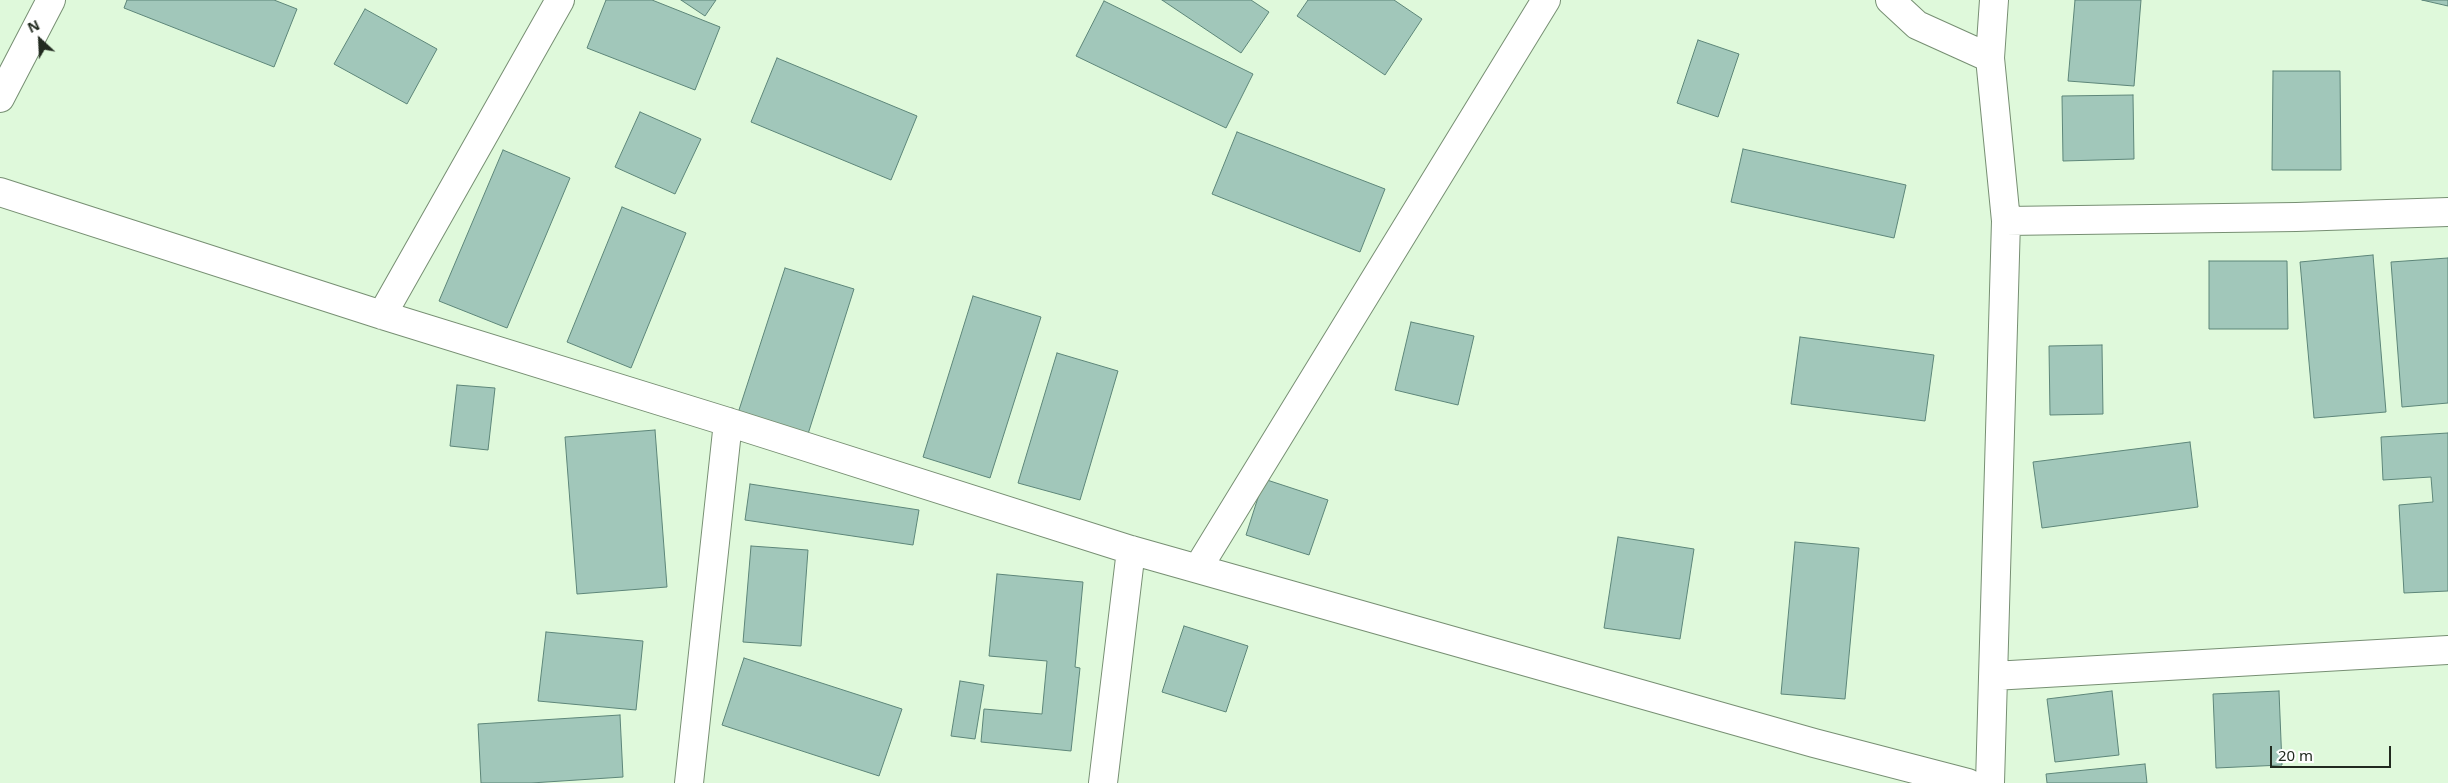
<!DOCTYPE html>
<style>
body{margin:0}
#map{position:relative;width:2448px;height:783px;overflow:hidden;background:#dff9db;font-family:"Noto Sans",sans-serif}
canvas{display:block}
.north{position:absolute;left:15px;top:15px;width:50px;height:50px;-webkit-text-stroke:4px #fff;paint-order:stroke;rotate:335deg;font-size:14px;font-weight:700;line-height:20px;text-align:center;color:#212a1f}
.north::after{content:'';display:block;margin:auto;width:18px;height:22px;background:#212a1f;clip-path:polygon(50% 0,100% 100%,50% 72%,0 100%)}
.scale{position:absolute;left:2270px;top:746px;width:121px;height:22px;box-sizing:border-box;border:2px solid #212a1f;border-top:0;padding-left:6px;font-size:15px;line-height:18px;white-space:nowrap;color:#212a1f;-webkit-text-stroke:4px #fff;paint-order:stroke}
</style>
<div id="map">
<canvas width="2448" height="783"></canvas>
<div class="north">N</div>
<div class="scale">20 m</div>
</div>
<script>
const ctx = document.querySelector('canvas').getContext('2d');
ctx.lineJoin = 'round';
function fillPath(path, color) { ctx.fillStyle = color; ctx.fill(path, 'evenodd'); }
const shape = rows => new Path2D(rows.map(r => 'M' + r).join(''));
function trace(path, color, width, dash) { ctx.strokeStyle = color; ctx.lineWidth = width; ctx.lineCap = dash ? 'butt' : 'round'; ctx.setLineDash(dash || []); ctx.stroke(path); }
const building = shape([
 [127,0,274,0,297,9,274,67,124,8,127,0],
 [606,0,652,0,720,27,695,90,587,48,606,0],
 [681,0,716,0,705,16,681,0],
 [1162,0,1251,0,1269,12,1241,53,1162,0],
 [1308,0,1394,0,1422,19,1385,75,1297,16,1308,0],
 [2075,0,2141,0,2134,86,2068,81,2075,0],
 [2422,0,2448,0,2448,6,2422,0],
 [1104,1,1253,74,1226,128,1076,56,1104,1],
 [365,9,437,49,407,104,334,64,365,9],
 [1698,40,1739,54,1718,117,1677,103,1698,40],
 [777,58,917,116,891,180,751,122,777,58],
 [2273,71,2340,71,2341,170,2272,170,2273,71],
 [2133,95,2134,159,2063,161,2062,96,2133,95],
 [640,112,701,139,675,194,615,167,640,112],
 [1237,132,1385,189,1360,252,1212,194,1237,132],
 [1743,149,1906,185,1894,238,1731,202,1743,149],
 [503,150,570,178,507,328,439,301,503,150],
 [622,207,686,233,631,368,567,342,622,207],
 [2373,255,2386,412,2314,418,2300,262,2373,255],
 [2448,258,2448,403,2402,407,2391,262,2448,258],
 [2209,261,2287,261,2288,329,2209,329,2209,261],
 [785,268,854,289,808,434,738,413,785,268],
 [973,296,1041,317,990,478,923,457,973,296],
 [1411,322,1474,336,1458,405,1395,390,1411,322],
 [1800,337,1934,355,1925,421,1791,404,1800,337],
 [2102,345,2103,414,2050,415,2049,346,2102,345],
 [1057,353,1118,371,1080,500,1018,483,1057,353],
 [457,385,495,388,488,450,450,446,457,385],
 [655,430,667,587,577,594,565,437,655,430],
 [2448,433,2448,591,2404,593,2399,505,2433,502,2431,477,2383,480,2381,437,2448,433],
 [2190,442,2198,507,2042,528,2033,462,2190,442],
 [1264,479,1328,500,1309,555,1246,535,1264,479],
 [750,484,919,510,913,545,745,520,750,484],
 [1618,537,1694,549,1680,639,1604,628,1618,537],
 [1795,542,1859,548,1845,699,1781,694,1795,542],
 [751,546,808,550,801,646,743,642,751,546],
 [997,574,1083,582,1075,667,1080,668,1071,751,981,742,984,709,1042,714,1047,661,989,656,997,574],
 [1184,626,1248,646,1226,712,1162,692,1184,626],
 [546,632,643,641,636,710,538,701,546,632],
 [744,658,902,709,879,776,722,725,744,658],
 [960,681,984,685,975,739,951,736,960,681],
 [2112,691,2119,755,2055,762,2047,699,2112,691],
 [2279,691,2282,765,2216,768,2213,694,2279,691],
 [620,715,623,777,531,783,481,783,478,724,620,715],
 [2145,764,2147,783,2047,783,2046,774,2145,764]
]);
fillPath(building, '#a1c7ba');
trace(building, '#5d8679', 1);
const minor = shape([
 [1890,0,1917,25,1990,58],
 [0,98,51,0],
 [0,192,382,315,728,422,1131,550,1814,743,1968,783],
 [2006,221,2296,217,2448,212],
 [382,315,560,0],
 [1198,568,1546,0],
 [1993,676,2448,650],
 [689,783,728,422],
 [1103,783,1131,550],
 [1990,783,2006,221,1990,58,1994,0]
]);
trace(minor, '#778f73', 30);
trace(minor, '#fff', 28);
</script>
